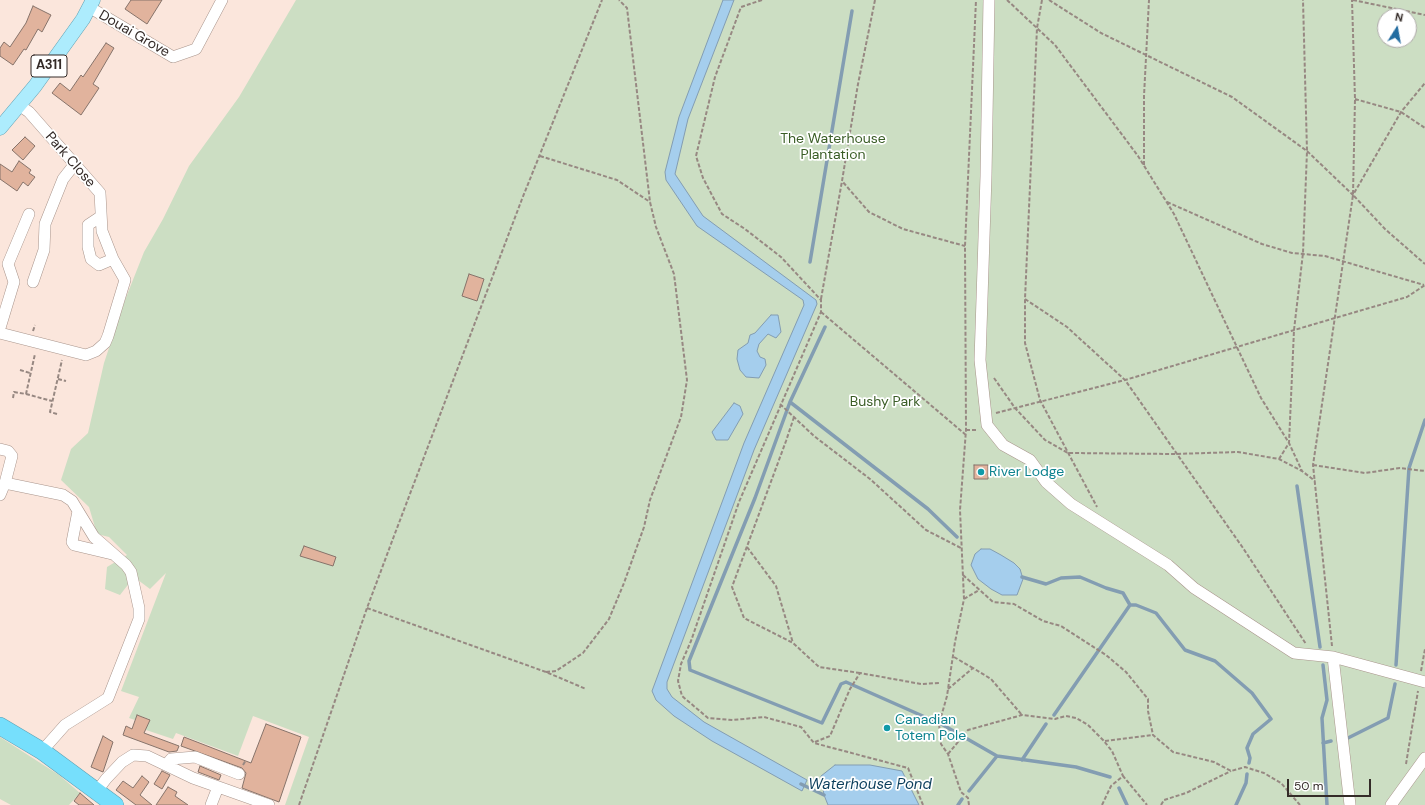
<!DOCTYPE html>
<style>
body{margin:0}
#map{position:relative;width:1425px;height:805px;overflow:hidden;background:#fbe6dc;font-family:"DM Sans",sans-serif}
canvas{display:block}
.north{position:absolute;left:1377px;top:8px;width:40px;height:40px;box-sizing:border-box;background:#fff;border:1px solid #aeaaa9;border-radius:50%;rotate:11deg;font-size:11px;font-weight:700;line-height:16px;text-align:center;color:#342b28}
.north::after{content:'';display:block;margin:auto;width:14px;height:18px;background:#236ca0;clip-path:polygon(50% 0,100% 100%,50% 72%,0 100%)}
.scale{position:absolute;left:1287px;top:779px;width:84px;height:18px;box-sizing:border-box;border:2px solid #342b28;border-top:0;padding-left:5px;font-size:12px;line-height:14px;white-space:nowrap;color:#342b28;-webkit-text-stroke:3px #fff;paint-order:stroke}
</style>
<div id="map">
<canvas width="1425" height="805"></canvas>
<div class="north">N</div>
<div class="scale">50 m</div>
</div>
<script>
const ctx = document.querySelector('canvas').getContext('2d');
ctx.lineJoin = 'round';
function fillPath(path, color) { ctx.fillStyle = color; ctx.fill(path, 'evenodd'); }
const shape = rows => new Path2D(rows.map(r => 'M' + r).join(''));
function trace(path, color, width, dash) { ctx.strokeStyle = color; ctx.lineWidth = width; ctx.lineCap = dash ? 'butt' : 'round'; ctx.setLineDash(dash || []); ctx.stroke(path); }
function label(font, color, halo, rows, align = 'center') {
  ctx.font = font + ' "DM Sans",sans-serif'; ctx.lineWidth = 3.5; ctx.setLineDash([]); ctx.textBaseline = 'middle'; ctx.strokeStyle = halo; ctx.fillStyle = color; for (const [text, x, y, turn = 0] of rows) {
    ctx.save(); ctx.translate(x, y); ctx.rotate((+turn || 0) * Math.PI / 180); ctx.textAlign = isNaN(turn) ? turn : align; if (halo) ctx.strokeText(text, 0, 0); ctx.fillText(text, 0, 0); ctx.restore();
  }
}
fillPath(shape([
 [296,0,1425,0,1425,805,285,805,309,737,253,716,238,756,176,733,173,739,146,730,149,719,137,715,135,720,129,718,139,697,121,691,166,573,150,589,134,577,120,595,105,589,107,567,127,555,109,537,97,534,89,507,61,480,71,449,88,433,104,363,125,300,144,252,163,219,189,166,239,97],
 [1385,16,1409,16,1409,40,1385,40],
 [0,737,59,775,80,793,69,805,11,805,0,799]
]), '#ccdec3');
const water = shape([
 [723,0,734,0,688,119,675,174,703,216,816,300,817,304,754,450,667,682,667,689,672,697,704,722,807,780,802,791,712,741,674,716,656,700,652,691,744,443,804,305,803,300,697,226,666,180,665,172,679,117,723,0],
 [771,315,778,315,781,332,776,338,768,334,759,344,757,351,760,357,765,359,766,365,759,378,746,377,740,370,737,359,738,350,748,343,750,335,755,333,771,315],
 [734,403,740,406,743,414,728,440,716,440,712,432,734,403],
 [981,549,990,549,1001,555,1014,563,1020,569,1023,579,1017,595,1002,595,991,589,978,579,971,565,975,554,981,549],
 [835,765,870,765,902,771,919,805,828,805,824,795,821,776,835,765]
]);
fillPath(water, '#a5ceed');
trace(water, '#839db2', 1);
trace(shape([
 [810,262,852,11],
 [825,327,790,402,755,498,689,661,690,670,822,723,841,684,846,682,943,725,997,756,1076,767,1110,777],
 [790,402,928,509,957,537],
 [1297,486,1320,647],
 [1022,577,1046,584,1061,578,1080,577,1106,588,1123,593,1130,605,1136,605,1156,613,1185,650,1215,661,1252,693,1271,719,1253,734,1247,748,1250,758,1249,763],
 [1323,665,1327,700,1322,718,1327,805],
 [1396,665,1409,468,1425,420],
 [1054,715,1130,605],
 [1348,738,1388,718,1395,684],
 [1323,743,1331,741],
 [1022,760,1046,724],
 [801,784,824,795],
 [1119,788,1127,805],
 [969,791,997,756],
 [958,805,962,799],
 [1236,805,1246,783,1247,774]
]), '#839db2', 3.5);
const building = shape([
 [131,0,162,0,147,24,125,9,131,0],
 [33,6,51,15,42,32,38,29,26,50,24,49,13,65,0,56,0,48,4,42,10,47,26,23,33,6],
 [106,43,114,48,93,84,99,88,81,115,52,93,60,83,70,91,81,75,83,77,106,43],
 [25,137,35,146,23,160,12,150,25,137],
 [19,161,31,170,29,173,35,177,28,186,23,182,17,191,0,179,0,164,12,172,19,161],
 [469,274,484,279,477,301,462,296,469,274],
 [974,465,988,465,988,479,974,479,974,465],
 [304,546,336,557,333,566,300,556,304,546],
 [137,715,150,720,144,733,179,746,177,751,169,752,123,735,126,726,132,729,137,715],
 [266,724,301,737,279,802,242,788,246,773,242,768,181,746,184,737,251,763,266,724],
 [103,736,113,742,103,772,91,767,103,736],
 [200,766,221,775,219,780,198,772,200,766],
 [162,771,170,775,162,789,154,784,162,771],
 [142,776,149,782,140,795,152,805,136,805,116,790,123,781,133,788,142,776],
 [168,787,177,792,175,796,188,805,156,805,168,787],
 [80,793,94,805,79,805,74,801,80,793]
]);
fillPath(building, '#e1b39d');
trace(building, '#86736a', 1);
const minor = shape([
 [989,0,986,176,980,360,987,425,1003,445,1030,460,1046,482,1071,504,1168,565,1194,588,1294,653,1333,657,1425,682],
 [89,7,173,57,196,49,222,0],
 [100,217,88,225,88,247,91,259,99,265,113,259],
 [33,282,44,250,45,224,63,179,74,165],
 [0,328,14,282,8,264,29,214],
 [0,333,86,355,96,351,105,343,108,336,125,280,113,259,102,231,100,193,29,112,19,105],
 [0,449,8,451,12,456,5,483,0,495],
 [5,483,63,495,72,501,94,537,126,565,131,572,139,608,139,619,108,698,65,725,42,751],
 [78,511,72,542,74,545,112,554],
 [1333,657,1350,805],
 [166,765,171,759,195,757,239,774],
 [97,791,106,779,122,762,133,755,147,756,193,778,269,805],
 [211,805,218,787],
 [1391,805,1425,758]
]);
const major = shape([
 [0,128,35,86,83,19,93,0]
]);
const highway = shape([
 [0,726,42,751,115,805]
]);
trace(minor, '#a9958c', 12);
trace(major, '#5fa0b2', 15);
trace(highway, '#5fa0b2', 18);
trace(shape([
 [762,0,741,7,715,77,696,156,703,178,722,214,745,229,781,257,821,300,821,312,739,502,691,641,681,664,678,681,682,696,708,718,733,720,764,717,801,727,814,743,908,768,923,805],
 [875,0,858,84,842,181,869,212,903,229,965,246],
 [1007,0,1055,45,1138,156,1174,214,1261,398,1289,443,1302,471],
 [1042,0,1037,28,1025,299,1025,343,1040,400,1097,507],
 [1049,0,1101,33,1232,97,1307,151,1353,195,1401,112,1425,83],
 [1353,0,1425,15],
 [1355,99,1401,112,1425,128],
 [540,156,617,180,650,202],
 [1144,165,1144,96,1149,0],
 [1354,196,1385,229,1425,264],
 [1167,202,1262,244,1292,253,1325,256,1424,285],
 [821,299,842,181],
 [1025,299,1067,327,1125,380,1243,548,1306,644],
 [821,312,966,435],
 [33,331,35,325],
 [20,370,30,373],
 [994,378,1015,408,1045,440,1068,453,1175,454,1238,452,1279,459,1302,471,1315,481],
 [58,379,66,381],
 [26,394,52,401],
 [13,398,14,392,26,394,35,354],
 [780,404,814,436,870,479,926,530,961,548],
 [996,413,1125,380,1335,318,1407,297,1425,285],
 [57,414,50,412,62,360],
 [794,417,786,441,732,587,744,618,793,643,819,667,860,673],
 [966,430,977,430],
 [1279,459,1289,443,1294,330,1303,253,1307,151,1303,0],
 [1313,465,1365,473,1400,468,1425,471],
 [747,547,776,586,793,643],
 [963,575,993,602,1014,604,1043,621,1061,626,1106,655,1126,672,1148,699,1148,711,1153,735,1173,752,1214,762,1231,771,1245,767,1264,773,1281,783,1300,805],
 [964,599,979,590],
 [367,608,546,672,586,689],
 [1332,646,1313,465,1353,195,1355,99,1352,0],
 [954,657,973,668],
 [1421,671,1425,649],
 [546,672,556,671,583,653,609,619,624,583,644,527,650,500,681,417,687,380,674,274,656,227,650,202,627,8,619,0],
 [948,689,973,668,991,679,1022,715],
 [1105,741,1153,735],
 [815,742,830,736,850,689,860,673,921,684,939,683],
 [948,754,968,730,1022,715,1055,719,1066,716,1076,718,1088,725,1103,740,1112,751,1123,776],
 [1406,764,1418,691],
 [243,765,246,760],
 [299,805,367,608,394,536,522,199,602,0],
 [969,805,968,798,961,792,948,754,941,744,939,724,947,696,955,642,964,599,960,510,966,430,965,246,976,0],
 [1102,805,1111,786,1123,776,1147,805],
 [1161,805,1164,800,1186,793,1231,771]
]), '#978882', 2, [4, 2]);
trace(minor, '#fff', 11);
trace(major, '#adecfd', 14);
trace(highway, '#76dffc', 17);
for (const [x, y, r, color] of [
 [981,472,4,"#0f9aa8"],
 [887,728,4,"#0f9aa8"]
]) { const dot = new Path2D(); dot.arc(x, y, r, 0, 2 * Math.PI); ctx.fillStyle = color; ctx.fill(dot); trace(dot, '#fff', 1.5); }
for (const [x, y, w] of [
 [49,66,36]
]) { const box = new Path2D(); box.roundRect(x - w / 2, y - 11, w, 22, 3); ctx.fillStyle = '#fff'; ctx.fill(box); trace(box, '#342b28', 1); }
label('bold 13px', '#342b28', null, [
 ["A311",49,66]
]);
label('14px', '#342b28', '#fff', [
 ["Douai Grove",134,34,30],
 ["Park Close",70,160,49]
]);
label('14px', '#3a5d26', '#fff', [
 ["The Waterhouse",833,139],
 ["Plantation",833,155],
 ["Bushy Park",885,402]
]);
label('14px', '#0d838f', '#fff', [
 ["River Lodge",989,472],
 ["Canadian",895,720],
 ["Totem Pole",895,736]
], 'left');
label('italic 15px', '#0b3e5c', '#fff', [
 ["Waterhouse Pond",870,785]
]);
</script>
